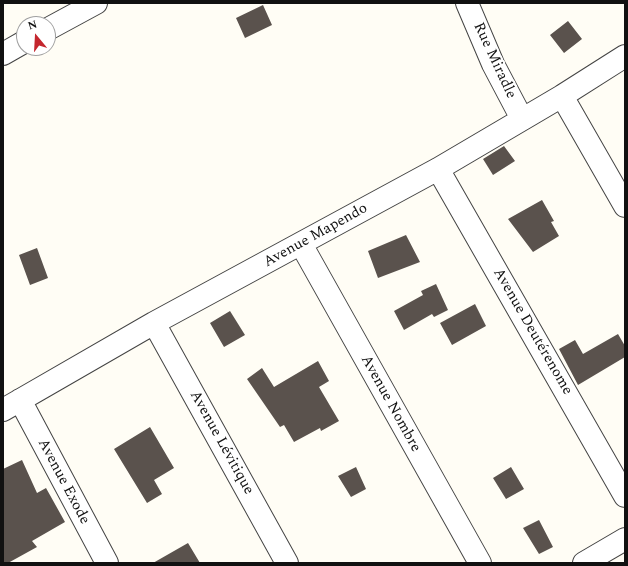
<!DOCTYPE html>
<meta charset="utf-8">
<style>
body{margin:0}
#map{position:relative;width:628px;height:566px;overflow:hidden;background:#fffdf5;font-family:Spectral,serif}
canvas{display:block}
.frame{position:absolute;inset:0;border:4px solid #111;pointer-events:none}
.north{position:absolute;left:16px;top:16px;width:40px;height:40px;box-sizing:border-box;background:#fff;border:1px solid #a0a0a0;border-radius:50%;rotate:342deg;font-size:11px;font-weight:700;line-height:16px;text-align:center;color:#111}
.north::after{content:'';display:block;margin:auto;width:14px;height:18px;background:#c4262e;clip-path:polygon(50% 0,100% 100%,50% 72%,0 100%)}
</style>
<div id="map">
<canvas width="628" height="566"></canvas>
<div class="frame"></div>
<div class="north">N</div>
</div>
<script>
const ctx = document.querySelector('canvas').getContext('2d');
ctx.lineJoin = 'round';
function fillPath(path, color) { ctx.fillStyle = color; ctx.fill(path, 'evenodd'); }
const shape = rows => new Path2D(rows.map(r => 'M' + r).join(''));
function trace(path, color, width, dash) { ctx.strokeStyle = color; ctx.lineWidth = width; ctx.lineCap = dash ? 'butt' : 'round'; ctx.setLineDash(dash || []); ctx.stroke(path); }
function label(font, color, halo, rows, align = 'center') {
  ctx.font = font + ' Spectral,serif'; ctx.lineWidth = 4; ctx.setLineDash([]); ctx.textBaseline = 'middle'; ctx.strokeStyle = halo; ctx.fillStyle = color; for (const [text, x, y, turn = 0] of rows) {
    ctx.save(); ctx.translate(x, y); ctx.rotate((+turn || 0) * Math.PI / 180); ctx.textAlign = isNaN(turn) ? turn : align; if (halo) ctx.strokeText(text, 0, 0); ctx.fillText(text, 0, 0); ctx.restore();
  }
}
fillPath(shape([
 [263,5,272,25,245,38,236,18],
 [568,21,582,39,564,53,550,35],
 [504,146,515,161,493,175,483,159],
 [542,200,554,221,551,222,559,236,533,252,508,219],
 [406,235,420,262,378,278,368,251],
 [37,248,48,278,30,285,19,255],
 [436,284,448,310,434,317,432,314,404,330,394,311,423,295,421,291],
 [475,304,486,326,452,345,440,323],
 [230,311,245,335,224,347,210,323],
 [618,334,625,346,625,357,578,385,559,349,575,340,583,354],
 [318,361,329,381,319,387,339,421,321,431,320,428,294,442,284,425,280,427,247,379,262,368,274,387],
 [150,427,174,468,154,480,162,494,147,503,114,449],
 [22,460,37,493,46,488,65,522,32,541,37,547,8,563,3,563,3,469],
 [356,467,366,489,351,497,338,476],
 [511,467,524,489,506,499,493,478],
 [539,520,553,547,539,554,523,528],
 [188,543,200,563,153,563]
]), '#5a524d');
const street = shape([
 [467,3,493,64,522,119],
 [48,29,96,3],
 [3,54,24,42],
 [562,96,625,206],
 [438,169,625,496],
 [301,244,480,563],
 [154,323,287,563],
 [20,400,107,563],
 [3,410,154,323,438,169,562,96,625,56],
 [584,563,625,539]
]);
trace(street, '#444', 24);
trace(street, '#fff', 22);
label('15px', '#111', '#fff', [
 ["Rue Miradle",494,61,65],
 ["Avenue Mapendo",316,236,-29],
 ["Avenue Deutérenome",532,332,60],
 ["Avenue Nombre",390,404,61],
 ["Avenue Lévitique",221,443,61],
 ["Avenue Exode",63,482,62]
]);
</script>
